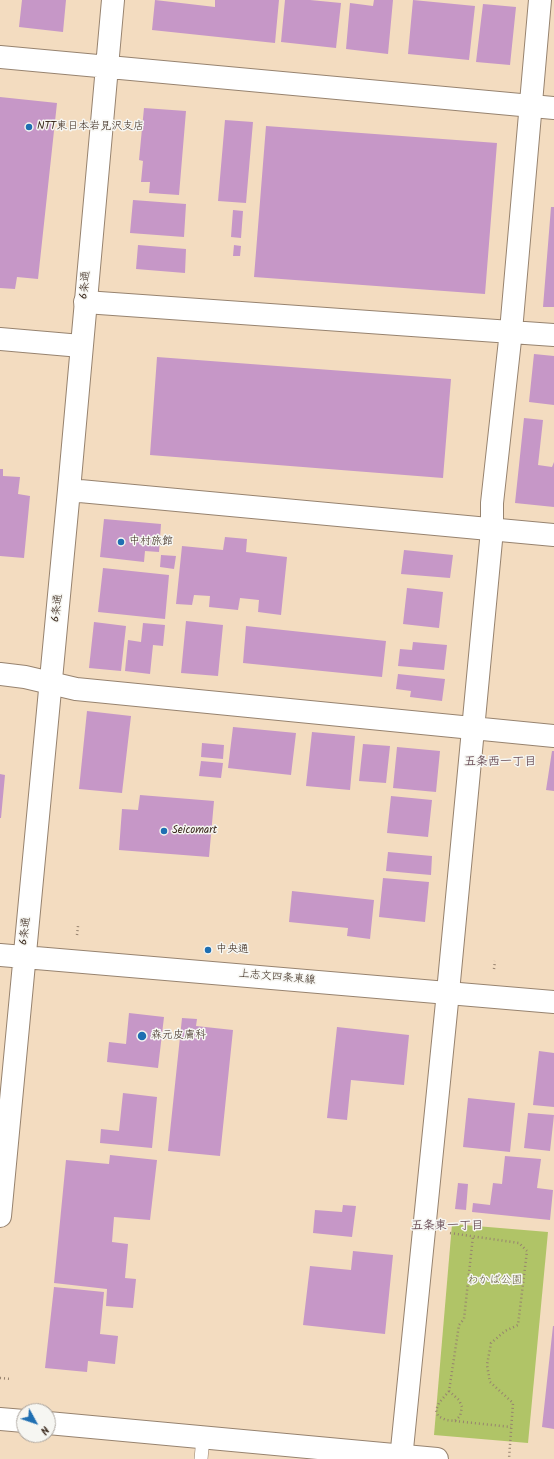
<!DOCTYPE html>
<meta charset="utf-8">
<style>
body{margin:0}
#map{position:relative;width:554px;height:1459px;overflow:hidden;background:#f3dcc0;font-family:Kalam,sans-serif}
canvas{display:block}
.north{position:absolute;left:16px;top:1403px;width:40px;height:40px;box-sizing:border-box;background:#f6f6f2;border:1px solid #aba49d;border-radius:50%;rotate:130deg;font-size:11px;font-weight:700;line-height:16px;text-align:center;color:#3b2a1e}
.north::after{content:'';display:block;margin:auto;width:14px;height:18px;background:#1f6fb2;clip-path:polygon(50% 0,100% 100%,50% 72%,0 100%)}
</style>
<div id="map">
<canvas width="554" height="1459"></canvas>
<div class="north">N</div>
</div>
<script>
const ctx = document.querySelector('canvas').getContext('2d');
ctx.lineJoin = 'round';
function fillPath(path, color) { ctx.fillStyle = color; ctx.fill(path, 'evenodd'); }
const shape = rows => new Path2D(rows.map(r => 'M' + r).join(''));
function trace(path, color, width, dash) { ctx.strokeStyle = color; ctx.lineWidth = width; ctx.lineCap = dash ? 'butt' : 'round'; ctx.setLineDash(dash || []); ctx.stroke(path); }
function label(font, color, halo, rows, align = 'center') {
  ctx.font = font + ' Kalam,"Klee One",sans-serif'; ctx.lineWidth = 3; ctx.setLineDash([]); ctx.textBaseline = 'middle'; ctx.strokeStyle = halo; ctx.fillStyle = color; for (const [text, x, y, turn = 0] of rows) {
    ctx.save(); ctx.translate(x, y); ctx.rotate((+turn || 0) * Math.PI / 180); ctx.textAlign = isNaN(turn) ? turn : align; if (halo) ctx.strokeText(text, 0, 0); ctx.fillText(text, 0, 0); ctx.restore();
  }
}
fillPath(shape([
 [452,1224,548,1232,528,1443,434,1435]
]), '#b0c467');
fillPath(shape([
 [22,0,66,0,63,32,19,27],
 [155,0,215,7,215,0,279,0,275,43,152,30],
 [285,0,310,0,341,3,336,48,281,42],
 [374,0,393,0,388,54,346,49,350,3,373,6],
 [413,0,475,6,469,60,408,54],
 [483,4,516,7,510,65,476,62],
 [0,97,57,103,38,279,17,277,15,289,0,288],
 [144,108,186,111,179,195,149,193,150,182,141,182,143,161,139,160],
 [225,120,253,122,246,203,218,201],
 [266,126,497,143,485,294,254,277],
 [133,200,186,204,184,237,130,233],
 [551,207,554,207,554,307,543,307],
 [233,210,243,211,241,238,231,237],
 [138,245,186,249,185,273,136,269],
 [234,245,241,246,240,256,233,256],
 [534,354,554,356,554,405,529,402],
 [157,357,451,379,443,478,150,455],
 [524,418,543,420,538,465,552,467,554,462,554,507,515,503],
 [0,469,3,469,3,476,20,477,18,494,30,496,24,558,0,556],
 [104,519,161,524,159,552,145,551,144,562,100,557],
 [225,537,247,539,246,552,287,557,281,615,258,612,259,600,240,598,238,610,209,607,210,596,194,595,192,605,176,604,182,546,223,550],
 [404,550,453,555,450,578,401,574],
 [161,555,176,556,174,569,160,567],
 [103,568,169,575,165,619,98,612],
 [407,588,443,592,439,628,403,624],
 [186,621,223,625,218,676,181,673],
 [94,622,126,626,121,671,89,668],
 [143,623,165,625,163,646,153,645,150,674,125,671,128,640,141,642],
 [246,626,386,641,382,677,243,663],
 [413,642,447,645,444,670,398,666,400,649,412,650],
 [398,674,445,679,442,701,410,697,411,691,396,689],
 [87,711,131,716,122,793,79,789],
 [233,727,296,733,291,775,228,768],
 [312,732,355,736,350,790,306,786],
 [202,743,224,745,223,759,201,757],
 [363,744,390,746,386,783,359,781],
 [397,747,440,751,436,792,393,788],
 [552,751,554,751,554,791,546,790],
 [201,761,223,763,221,778,199,776],
 [0,774,5,775,1,818,0,818],
 [140,795,214,801,209,857,119,850,122,809,138,810],
 [391,796,432,800,428,837,387,833],
 [388,852,432,856,431,875,386,871],
 [383,878,429,882,425,922,379,917],
 [292,891,374,900,370,939,347,936,348,928,289,922],
 [129,1013,164,1017,158,1068,107,1062,109,1042,126,1044],
 [182,1018,197,1019,196,1026,233,1030,220,1156,168,1151],
 [337,1027,409,1035,404,1085,351,1080,347,1120,327,1118],
 [539,1051,554,1053,554,1107,533,1105],
 [123,1093,157,1097,152,1148,100,1143,101,1129,119,1131],
 [468,1098,515,1103,510,1152,463,1147],
 [528,1113,554,1115,550,1151,524,1148],
 [110,1155,157,1160,150,1220,114,1217,112,1242,128,1244,125,1278,136,1279,133,1308,106,1306,107,1289,54,1283,66,1160,109,1164],
 [505,1156,541,1159,537,1188,553,1190,550,1220,472,1212,473,1203,490,1205,493,1183,502,1184],
 [458,1183,468,1184,466,1210,455,1209],
 [343,1205,356,1206,352,1237,313,1233,315,1210,342,1212],
 [353,1251,393,1255,385,1334,303,1325,310,1266,351,1270],
 [54,1287,104,1292,100,1334,118,1336,115,1364,88,1361,87,1372,45,1368],
 [553,1326,554,1326,554,1429,542,1427]
]), '#c697c7');
const lane = shape([
 [201,1459,203,1438]
]);
const street = shape([
 [85,302,554,335],
 [0,339,81,346],
 [0,674,25,677,76,689,554,736],
 [401,1459,448,992,492,530,492,503,511,331,540,0]
]);
const secondary = shape([
 [0,57,554,108],
 [69,490,554,535],
 [0,955,554,1002],
 [0,1216,69,490,113,0],
 [0,1419,24,1421],
 [48,1423,437,1459]
]);
trace(lane, '#97836f', 14);
trace(street, '#97836f', 24);
trace(secondary, '#97836f', 24);
trace(shape([
 [77,935,78,926],
 [494,969,495,961],
 [450,1233,519,1243,527,1251,518,1325,505,1331,491,1343,487,1365,490,1382,513,1403,509,1459],
 [0,1378,11,1379],
 [449,1391,439,1403,436,1410,438,1416,446,1420,455,1421,460,1416,462,1407,459,1400,449,1391,459,1325,464,1319,473,1236],
 [455,1421,511,1427]
]), '#97836f', 2.5, [1, 3]);
trace(lane, '#fff', 13);
trace(street, '#fff', 22);
trace(secondary, '#fff', 22);
for (const [x, y, r, color] of [
 [29,127,4,"#1f6fb2"],
 [121,542,4,"#1f6fb2"],
 [164,831,4,"#1f6fb2"],
 [208,950,4,"#1f6fb2"],
 [142,1036,5,"#1f6fb2"]
]) { const dot = new Path2D(); dot.arc(x, y, r, 0, 2 * Math.PI); ctx.fillStyle = color; ctx.fill(dot); trace(dot, '#f6f6f2', 1.5); }
label('11px', '#3b2a1e', '#f6f6f2', [
 ["NTT東日本岩見沢支店",37,127],
 ["中村旅館",129,542],
 ["Seicomart",172,831],
 ["中央通",216,950],
 ["森元皮膚科",151,1036]
], 'left');
label('11px', '#3b2a1e', '#f6f6f2', [
 ["6条通",86,285,-85],
 ["6条通",58,608,-84],
 ["6条通",26,931,-84],
 ["上志文四条東線",277,978,5]
]);
label('11px', '#5e5834', '#f6f6f2', [
 ["わかば公園",495,1281]
]);
label('bold 12px', '#6c5059', '#f6f6f2', [
 ["五条西一丁目",500,763],
 ["五条東一丁目",447,1227]
]);
</script>
